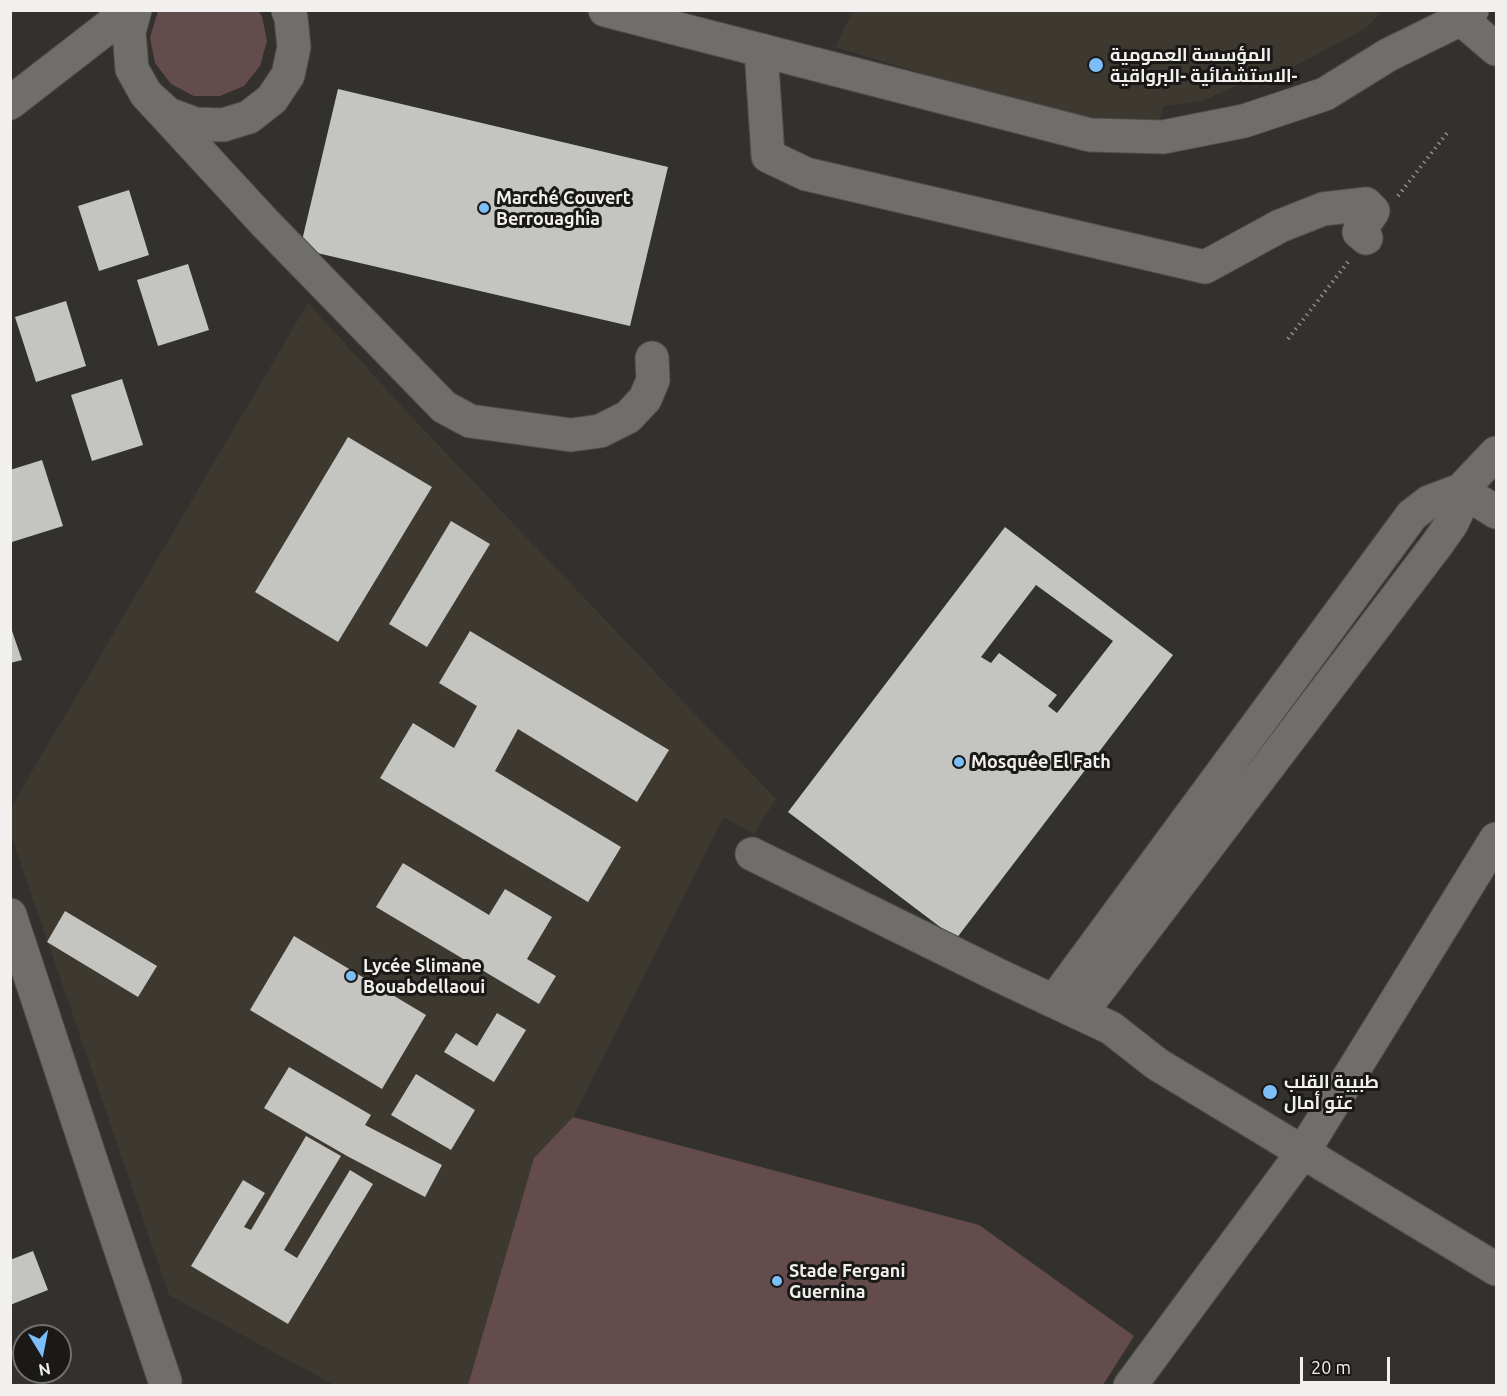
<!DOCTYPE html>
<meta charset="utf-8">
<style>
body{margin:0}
#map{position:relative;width:1507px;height:1396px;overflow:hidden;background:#33312e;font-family:Ubuntu,sans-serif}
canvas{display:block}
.frame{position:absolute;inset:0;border:12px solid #f1f0ee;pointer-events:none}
.north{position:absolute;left:12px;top:1324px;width:60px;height:60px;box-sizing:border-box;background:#1a1918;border:2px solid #706f6e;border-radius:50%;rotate:170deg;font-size:16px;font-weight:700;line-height:24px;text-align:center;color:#f1f0ee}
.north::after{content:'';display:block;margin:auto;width:21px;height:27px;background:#7bbef8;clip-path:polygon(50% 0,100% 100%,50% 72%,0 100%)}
.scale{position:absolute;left:1300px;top:1357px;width:90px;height:27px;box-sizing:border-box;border:3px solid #f1f0ee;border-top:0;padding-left:8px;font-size:18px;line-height:21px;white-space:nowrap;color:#f1f0ee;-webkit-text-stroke:4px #1a1918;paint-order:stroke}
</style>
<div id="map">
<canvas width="1507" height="1396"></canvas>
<div class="frame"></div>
<div class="north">N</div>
<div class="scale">20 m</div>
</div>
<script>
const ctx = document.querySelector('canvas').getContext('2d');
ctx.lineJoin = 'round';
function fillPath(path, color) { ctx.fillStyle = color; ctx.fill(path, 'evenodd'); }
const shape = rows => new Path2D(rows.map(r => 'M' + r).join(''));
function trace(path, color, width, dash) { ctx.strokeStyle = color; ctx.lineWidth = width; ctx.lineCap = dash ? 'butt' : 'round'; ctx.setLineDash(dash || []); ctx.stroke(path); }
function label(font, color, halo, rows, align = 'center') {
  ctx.font = font + ' Ubuntu,Cairo,sans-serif'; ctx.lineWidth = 6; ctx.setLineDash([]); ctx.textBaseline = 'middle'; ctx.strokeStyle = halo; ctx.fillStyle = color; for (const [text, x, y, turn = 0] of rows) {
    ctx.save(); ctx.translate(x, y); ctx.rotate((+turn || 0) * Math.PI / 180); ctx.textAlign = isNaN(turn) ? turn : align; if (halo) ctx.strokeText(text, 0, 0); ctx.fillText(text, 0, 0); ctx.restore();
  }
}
fillPath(shape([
 [853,11,1382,11,1366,28,1256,87,1245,82,1202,101,1164,106,1156,129,1091,124,835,47],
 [308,303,407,412,776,799,754,834,724,817,573,1117,534,1158,468,1386,334,1385,169,1295,11,835,10,809]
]), '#3e3930');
fillPath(shape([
 [258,11,262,16,267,41,260,66,244,86,220,96,194,96,171,84,155,63,150,38,158,11],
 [573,1117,979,1225,1134,1336,1103,1385,468,1385,534,1158]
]), '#654c4c');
fillPath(shape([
 [338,89,668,167,630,326,300,249],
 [129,190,149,255,99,271,78,206],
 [188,264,209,330,158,346,137,280],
 [66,301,86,366,36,382,15,317],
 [122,379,143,445,92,461,71,395],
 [348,437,432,487,338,642,255,592],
 [42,460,63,526,12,542,10,470],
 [451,521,490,544,427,647,389,624],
 [1005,527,1173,655,956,939,788,812],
 [1036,585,1113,641,1057,713,1048,706,1057,695,999,653,991,663,981,657],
 [10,625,22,660,10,663],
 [470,631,669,750,637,802,518,729,495,771,621,847,588,902,380,778,413,723,454,748,477,706,439,683],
 [403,863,489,915,505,889,552,917,527,959,556,976,539,1004,376,907],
 [65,911,157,966,138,997,47,942],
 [294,936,426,1015,382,1089,250,1010],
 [497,1013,526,1030,494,1082,444,1052,456,1033,477,1046],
 [289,1067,371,1115,365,1125,442,1165,425,1197,347,1156,264,1108],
 [416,1074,475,1110,451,1150,391,1115],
 [306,1136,341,1156,284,1250,297,1258,350,1170,373,1184,288,1324,191,1266,243,1180,265,1193,244,1227,251,1230],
 [33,1251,48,1290,10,1305,10,1260]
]), '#c4c5c1');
const minor = shape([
 [135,10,129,32,132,69,146,94,168,114,195,124,223,125,249,117,272,99,288,75,294,47,291,18,288,10],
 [605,10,1090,135,1163,137,1244,121,1325,94,1388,55,1461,19,1472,10],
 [1461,19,1496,49],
 [761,50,768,156,806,174,1205,267,1280,226,1323,209,1366,204,1373,211,1359,232,1366,238],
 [146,94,265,223,444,407,470,421,571,435,600,431,628,417,645,399,653,380,652,358],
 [10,103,130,10],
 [1496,453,1461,490,1496,512],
 [752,854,1000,976,1111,1028,1157,1064,1496,1269],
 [10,915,102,1194,165,1381],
 [1054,1001,1412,515,1429,502,1461,490],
 [1081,1013,1438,543,1452,523,1458,510,1461,490],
 [1130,1386,1303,1152,1496,839]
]);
trace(minor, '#4e4d4a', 35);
trace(shape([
 [1398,196,1447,133],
 [1288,339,1348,262]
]), '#908f8c', 4, [1.5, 4.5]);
trace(minor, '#706e6a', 33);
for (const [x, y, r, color] of [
 [1096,65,8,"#7bbef8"],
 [484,208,6,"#7bbef8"],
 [959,762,6,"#7bbef8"],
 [351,976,6,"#7bbef8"],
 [1270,1092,8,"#7bbef8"],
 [777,1281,6,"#7bbef8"]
]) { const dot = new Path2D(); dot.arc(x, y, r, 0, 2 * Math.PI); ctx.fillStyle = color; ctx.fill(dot); trace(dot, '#1a1918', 2); }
label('bold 18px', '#f1f0ee', '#1a1918', [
 ["المؤسسة العمومية",1110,55],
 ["الاستشفائية -البرواقية-",1110,76],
 ["Marché Couvert",496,198],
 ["Berrouaghia",496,219],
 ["Mosquée El Fath",971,762],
 ["Lycée Slimane",363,966],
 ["Bouabdellaoui",363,987],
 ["طبيبة القلب",1284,1082],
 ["عتو أمال",1284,1103],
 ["Stade Fergani",789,1271],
 ["Guernina",789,1292]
], 'left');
</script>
